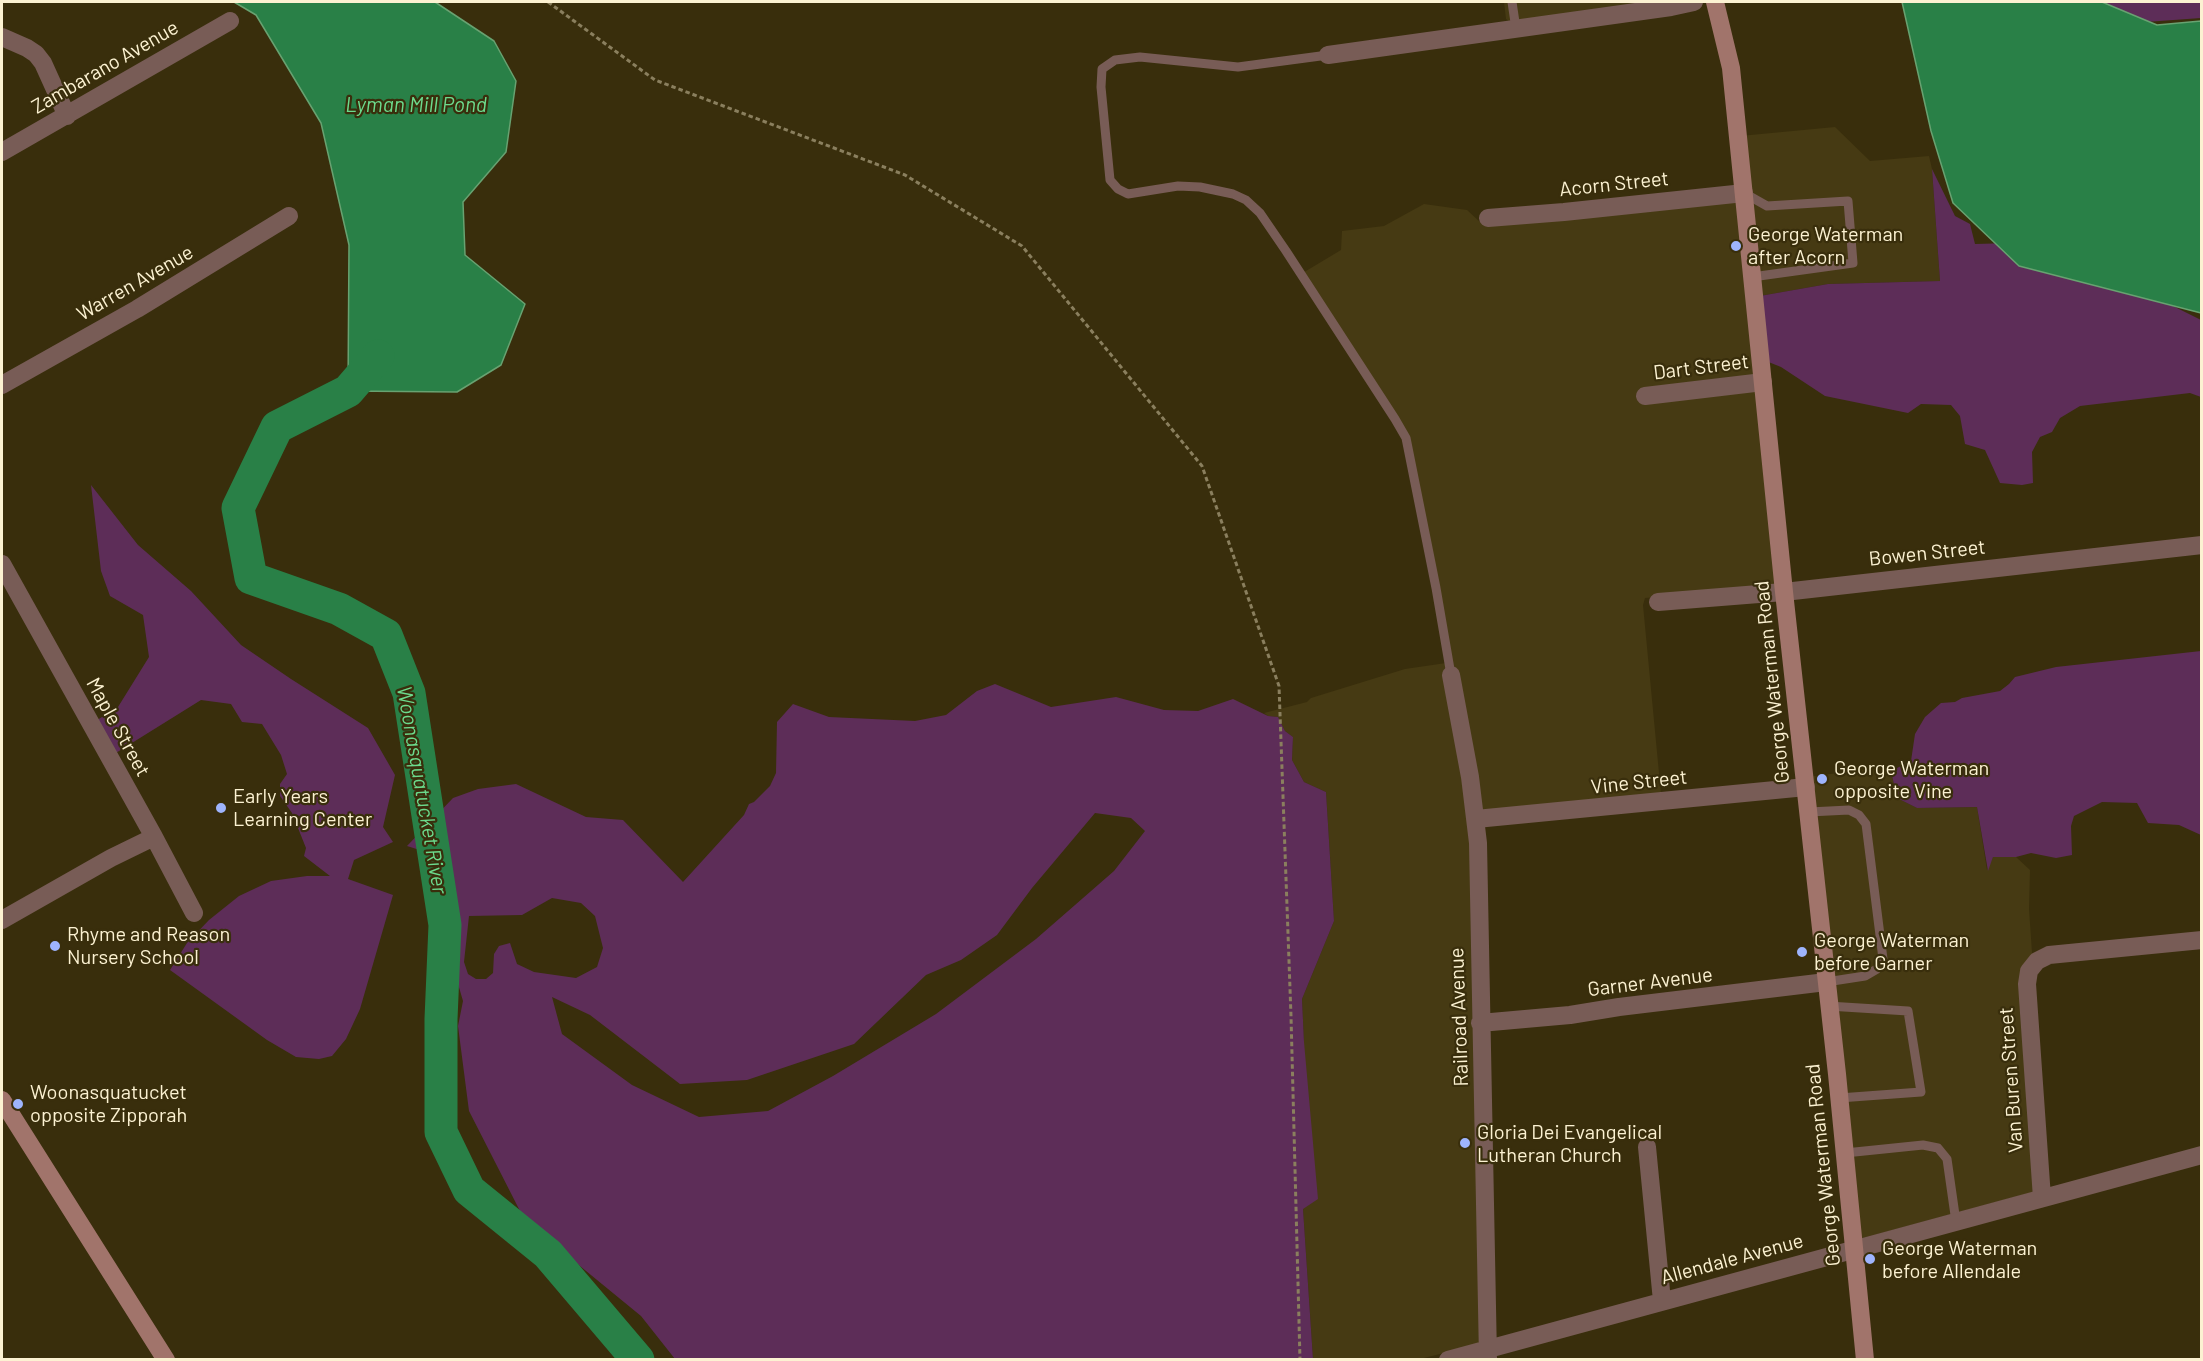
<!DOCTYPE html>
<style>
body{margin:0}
#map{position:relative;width:2203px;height:1361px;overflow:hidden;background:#392e0c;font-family:Barlow,sans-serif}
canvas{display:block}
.frame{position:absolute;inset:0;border:3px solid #fcf2d2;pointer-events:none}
</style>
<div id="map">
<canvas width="2203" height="1361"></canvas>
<div class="frame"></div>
</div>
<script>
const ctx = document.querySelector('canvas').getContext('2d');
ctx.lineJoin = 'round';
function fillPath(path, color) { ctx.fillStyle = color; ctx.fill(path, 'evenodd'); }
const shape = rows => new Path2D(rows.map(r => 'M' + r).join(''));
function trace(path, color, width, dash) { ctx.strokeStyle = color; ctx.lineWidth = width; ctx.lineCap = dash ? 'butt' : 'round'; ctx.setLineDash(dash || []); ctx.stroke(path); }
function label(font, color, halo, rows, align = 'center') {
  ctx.font = font + ' Barlow,sans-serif'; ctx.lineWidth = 4.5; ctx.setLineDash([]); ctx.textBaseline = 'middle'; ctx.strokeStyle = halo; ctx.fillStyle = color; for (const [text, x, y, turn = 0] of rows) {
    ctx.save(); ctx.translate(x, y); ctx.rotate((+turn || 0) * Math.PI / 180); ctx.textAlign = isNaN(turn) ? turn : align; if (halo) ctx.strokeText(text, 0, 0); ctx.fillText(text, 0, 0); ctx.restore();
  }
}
fillPath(shape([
 [1504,2,1662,2,1509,21,1506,19],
 [1835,127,1870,161,1929,156,1932,169,1940,281,1828,284,1754,297,1777,587,1645,598,1643,605,1661,794,1478,814,1484,1343,1420,1359,1313,1359,1303,1209,1304,1042,1302,999,1334,921,1326,792,1304,782,1292,760,1293,737,1285,731,1278,717,1268,716,1264,713,1307,702,1311,698,1405,669,1446,663,1405,439,1301,274,1341,250,1342,231,1384,226,1424,204,1467,210,1480,222,1737,197,1740,136],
 [1885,767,1891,771,1897,798,1917,808,1977,807,1987,870,1993,857,2016,857,2030,870,2029,909,2033,967,2033,1192,1859,1239,1807,777]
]), '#463a13');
fillPath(shape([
 [2087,2,2201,2,2201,18,2146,22],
 [1932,169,1955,216,1970,224,1975,244,2012,243,2141,290,2201,320,2201,397,2190,393,2080,406,2060,418,2052,432,2040,437,2032,452,2033,483,2022,485,2000,483,1985,450,1965,444,1960,416,1951,405,1921,404,1908,413,1825,396,1781,367,1761,359,1754,297,1828,284,1940,281],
 [91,485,138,545,191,591,241,645,291,679,368,728,395,775,383,827,393,842,354,860,348,879,393,895,360,1009,346,1039,332,1056,319,1059,296,1057,267,1040,170,970,187,943,209,920,239,896,271,881,307,876,330,876,304,856,306,848,292,813,280,796,280,784,287,774,281,755,262,724,242,722,231,704,201,700,111,756,94,722,118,707,149,657,143,615,110,596,101,571],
 [2201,651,2201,835,2179,825,2148,823,2137,803,2102,802,2074,816,2071,826,2072,855,2056,858,2031,853,2016,857,1993,857,1988,871,1977,807,1917,808,1897,798,1891,771,1911,761,1915,734,1925,717,1941,703,1955,702,1962,698,2000,691,2009,684,2015,677,2056,667],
 [995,684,1051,707,1116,697,1164,710,1198,711,1233,699,1268,716,1278,717,1285,731,1293,737,1292,760,1304,782,1326,792,1334,921,1302,999,1304,1042,1318,1199,1303,1209,1313,1359,675,1359,641,1316,547,1239,520,1211,469,1111,458,1026,463,1001,456,977,456,903,426,852,407,846,453,798,478,789,516,784,586,817,623,820,683,882,744,815,749,804,754,802,770,786,776,773,777,722,793,704,829,717,915,721,946,715,977,691],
 [1095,813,1131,818,1145,831,1114,871,1036,939,936,1014,833,1076,768,1111,699,1117,632,1085,562,1034,552,997,590,1015,680,1084,747,1080,854,1044,926,975,961,960,997,935,1032,888],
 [552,898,581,903,595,916,603,948,597,967,576,978,534,972,517,964,510,943,499,946,494,954,493,973,486,979,476,979,468,974,464,962,469,916,522,915]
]), '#5d2d58');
const water = shape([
 [234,2,435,2,494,41,516,81,506,152,463,202,465,255,525,304,501,365,457,392,348,391,349,245,321,123,256,15,234,2],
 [1902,2,2102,2,2157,25,2201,21,2201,313,2019,266,1953,203,1931,131,1902,2]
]);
fillPath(water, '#298047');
trace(water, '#68a271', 1.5);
trace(shape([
 [378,356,348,391,277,427,238,508,251,578,339,609,386,635,409,693,445,925,441,1019,441,1132,469,1190,548,1254,638,1360]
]), '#298047', 33);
trace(shape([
 [548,2,655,80,905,175,1022,246,1202,466,1279,686,1291,1016,1300,1360]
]), '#8a7f5e', 3, [4.5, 3]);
trace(shape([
 [1512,2,1516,29],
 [1328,55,1238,67,1140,57,1115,60,1102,69,1101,87,1110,180,1118,189,1128,194,1178,186,1200,187,1233,194,1246,200,1260,213,1286,251,1395,419,1406,438,1436,588,1451,675],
 [1744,193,1767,206,1848,201,1853,263,1752,277],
 [1809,812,1849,810,1859,815,1866,824,1883,959,1877,969,1865,976,1826,982],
 [1828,1006,1908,1011,1921,1092,1839,1098],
 [1845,1153,1923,1145,1938,1148,1947,1159,1956,1222]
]), '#785c56', 9);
trace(shape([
 [2,37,27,48,36,54,43,63,67,116],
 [1328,55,1671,7,1694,2],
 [2,152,230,21],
 [1488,218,1564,212,1744,193],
 [2,385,137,309,289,216],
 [1645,396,1763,382],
 [2,564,154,837,194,913],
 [1658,602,1784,592,2202,545],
 [1451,675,1470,777,1478,843,1488,1358],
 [1476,819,1806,787],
 [2,920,111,858,154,837],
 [1480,1023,1570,1015,1619,1007,1826,982],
 [1647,1147,1662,1301],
 [2042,1198,2027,984,2029,971,2037,961,2049,955,2202,940],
 [1448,1360,2202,1155]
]), '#785c56', 18);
trace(shape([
 [1715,2,1731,68,1784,592,1837,1074,1865,1360],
 [2,1100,166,1360]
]), '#a1746b', 18);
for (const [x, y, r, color] of [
 [1736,246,6,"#9eb4fd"],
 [1822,779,6,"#9eb4fd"],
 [221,808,6,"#9eb4fd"],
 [55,946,6,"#9eb4fd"],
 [1802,952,6,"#9eb4fd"],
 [18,1104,6,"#9eb4fd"],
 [1465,1143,6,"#9eb4fd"],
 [1870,1259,6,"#9eb4fd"]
]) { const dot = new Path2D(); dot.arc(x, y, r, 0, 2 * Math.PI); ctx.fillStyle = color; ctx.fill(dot); trace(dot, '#392e0c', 2); }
label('20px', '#fcf2d2', '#392e0c', [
 ["Zambarano Avenue",105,67,-30],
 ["Acorn Street",1614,184,-6],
 ["Warren Avenue",135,283,-30],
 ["Dart Street",1701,367,-7],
 ["Bowen Street",1927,553,-6],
 ["George Waterman Road",1772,682,-96],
 ["Maple Street",118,727,61],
 ["Vine Street",1639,782,-6],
 ["Garner Avenue",1650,982,-7],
 ["Railroad Avenue",1459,1017,-92],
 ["Van Buren Street",2011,1080,-94],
 ["George Waterman Road",1823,1165,-96],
 ["Allendale Avenue",1732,1259,-15]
]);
label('20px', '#fcf2d2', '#392e0c', [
 ["George Waterman",1748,234],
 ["after Acorn",1748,257],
 ["George Waterman",1834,768],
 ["opposite Vine",1834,791],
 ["Early Years",233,796],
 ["Learning Center",233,819],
 ["Rhyme and Reason",67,934],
 ["Nursery School",67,957],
 ["George Waterman",1814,940],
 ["before Garner",1814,963],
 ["Woonasquatucket",30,1092],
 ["opposite Zipporah",30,1115],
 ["Gloria Dei Evangelical",1477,1132],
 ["Lutheran Church",1477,1155],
 ["George Waterman",1882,1248],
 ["before Allendale",1882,1271]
], 'left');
label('italic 21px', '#6cdb8d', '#392e0c', [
 ["Lyman Mill Pond",416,105],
 ["Woonasquatucket River",422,790,80]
]);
</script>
